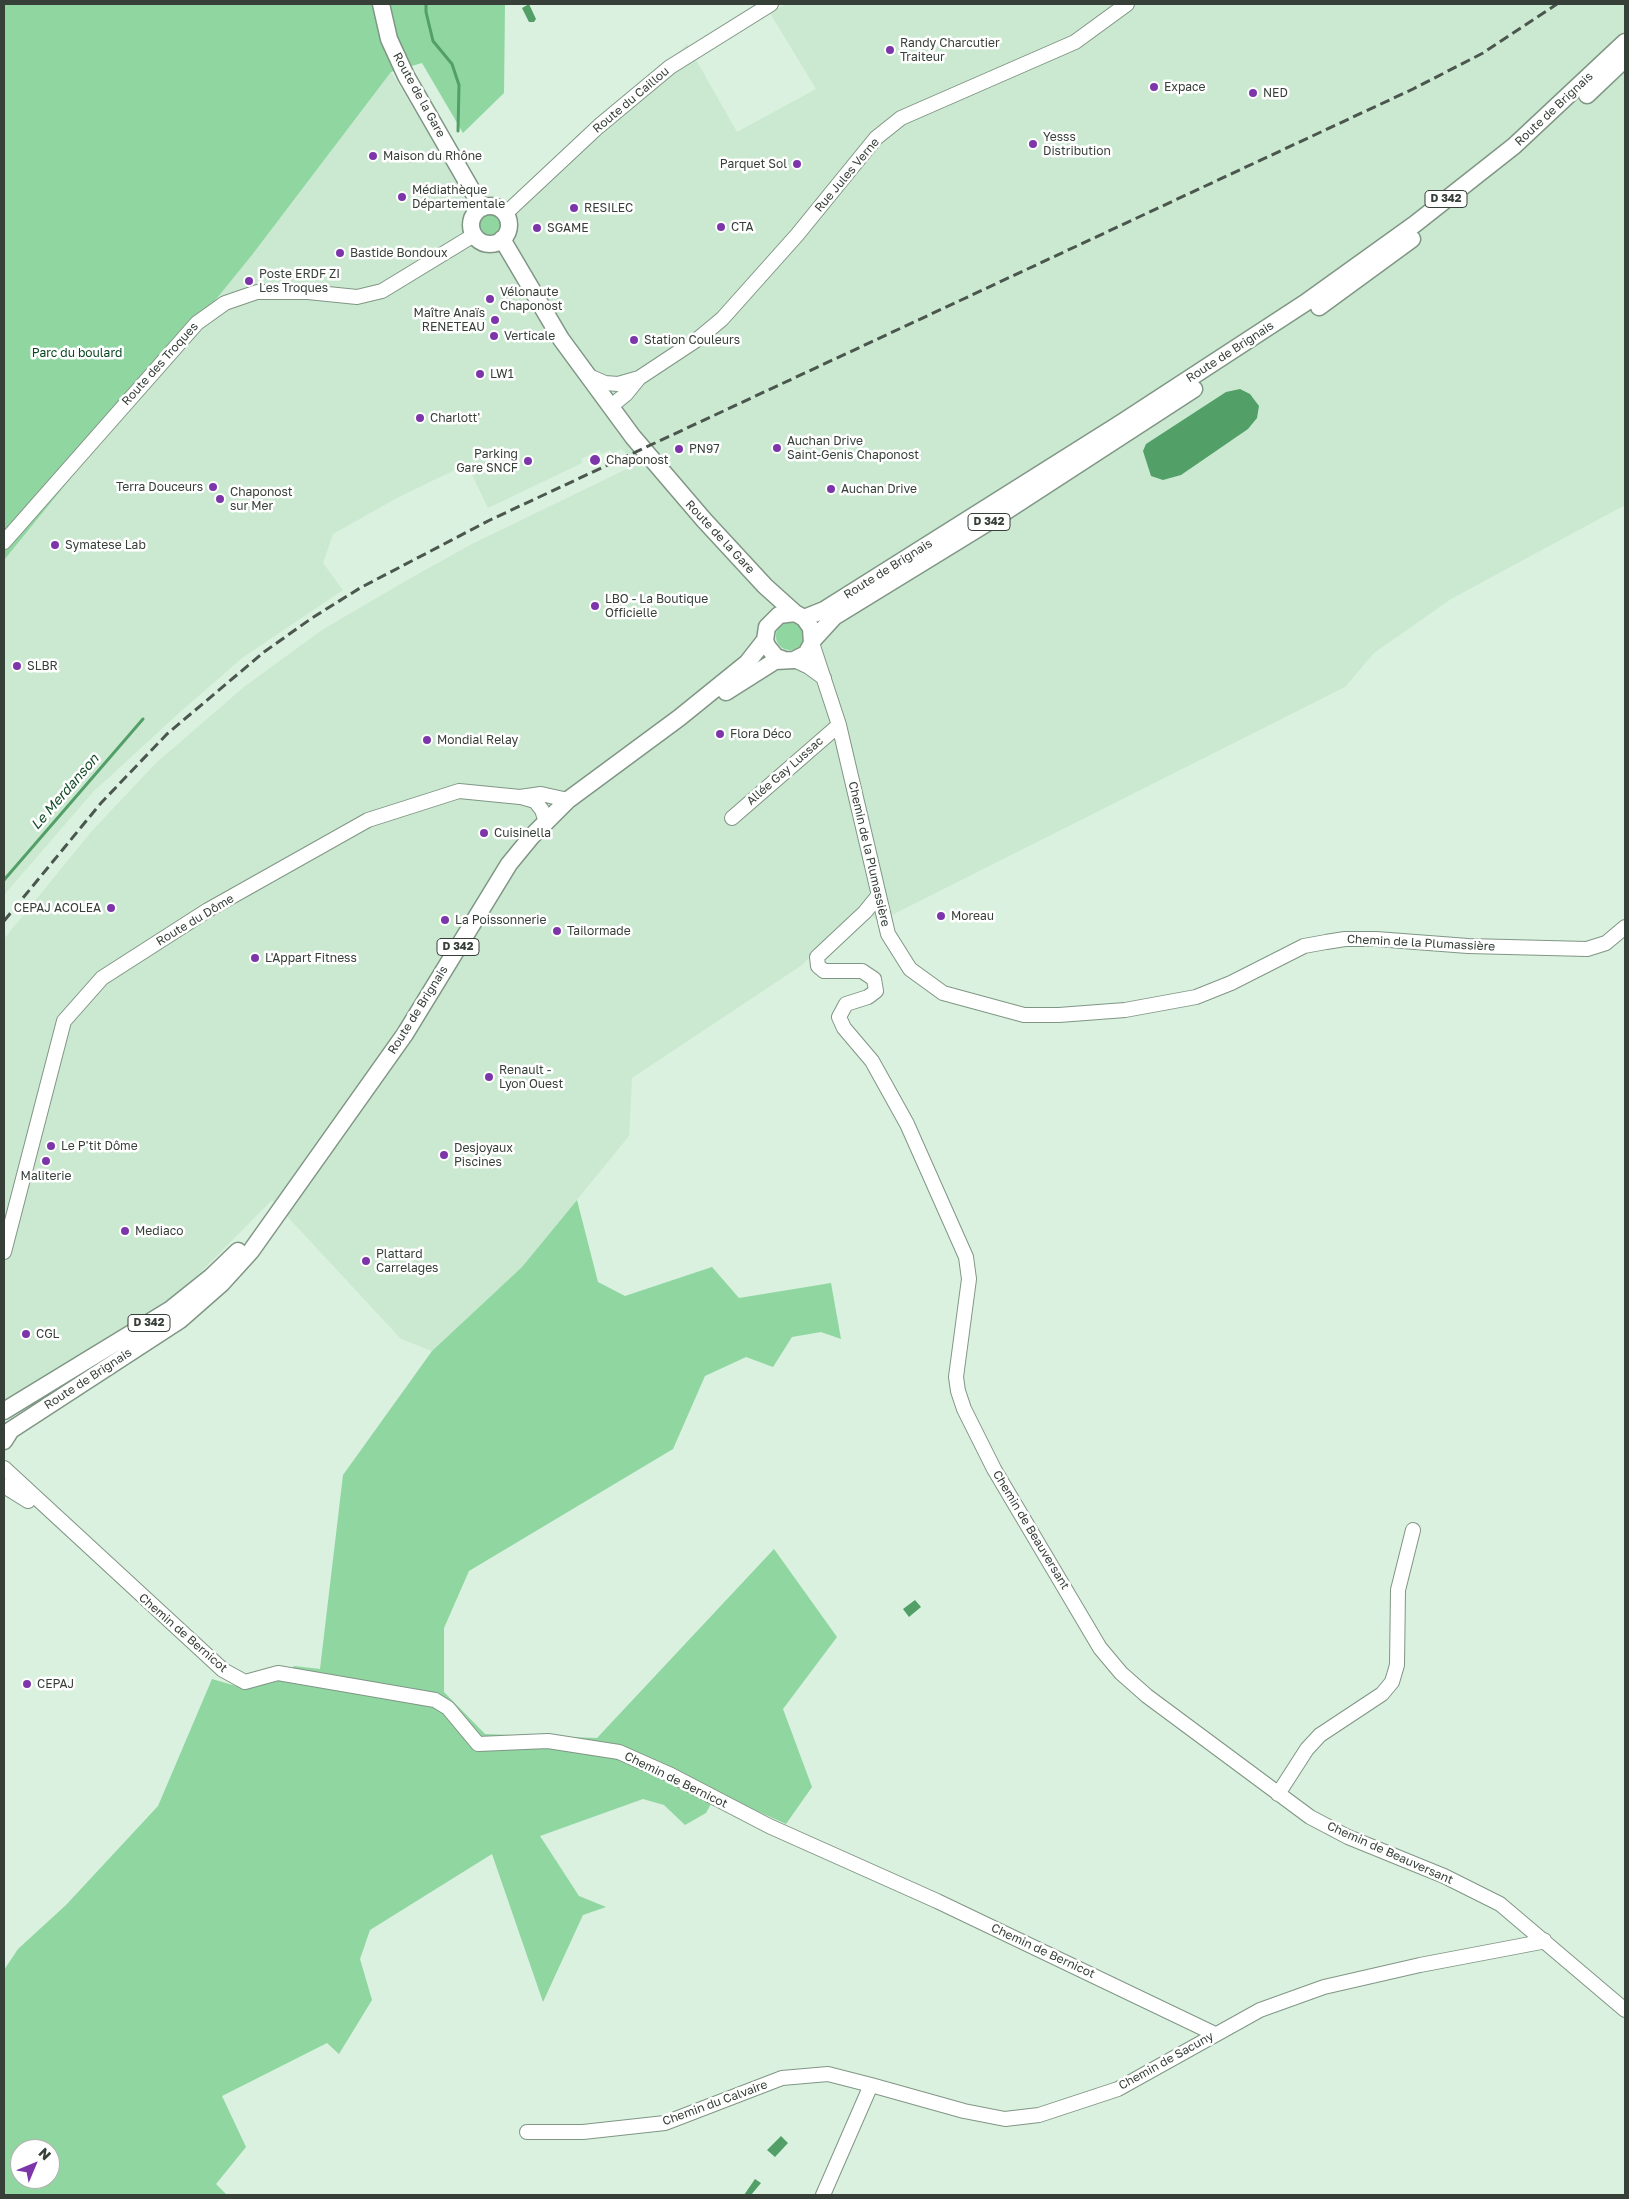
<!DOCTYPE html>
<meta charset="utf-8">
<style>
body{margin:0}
#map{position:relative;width:1629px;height:2199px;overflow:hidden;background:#d9f1de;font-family:"Golos Text",sans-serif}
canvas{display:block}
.frame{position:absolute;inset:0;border:5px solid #363f38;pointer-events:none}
.north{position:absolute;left:10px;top:2139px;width:50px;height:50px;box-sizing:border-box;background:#fff;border:1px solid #afb2af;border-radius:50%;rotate:45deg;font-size:14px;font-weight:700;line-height:20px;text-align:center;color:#363f38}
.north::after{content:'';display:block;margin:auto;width:18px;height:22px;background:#7c36a9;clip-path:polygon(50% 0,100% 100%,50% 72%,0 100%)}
</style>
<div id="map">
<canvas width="1629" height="2199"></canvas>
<div class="frame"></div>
<div class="north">N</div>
</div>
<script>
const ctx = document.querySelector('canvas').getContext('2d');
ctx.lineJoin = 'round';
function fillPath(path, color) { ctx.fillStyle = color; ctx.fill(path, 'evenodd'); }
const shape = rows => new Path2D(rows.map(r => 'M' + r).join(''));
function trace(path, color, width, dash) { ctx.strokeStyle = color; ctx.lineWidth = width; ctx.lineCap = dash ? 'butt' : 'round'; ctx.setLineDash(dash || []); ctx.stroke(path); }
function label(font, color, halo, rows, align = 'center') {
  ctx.font = font + ' "Golos Text",sans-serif'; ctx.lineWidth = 5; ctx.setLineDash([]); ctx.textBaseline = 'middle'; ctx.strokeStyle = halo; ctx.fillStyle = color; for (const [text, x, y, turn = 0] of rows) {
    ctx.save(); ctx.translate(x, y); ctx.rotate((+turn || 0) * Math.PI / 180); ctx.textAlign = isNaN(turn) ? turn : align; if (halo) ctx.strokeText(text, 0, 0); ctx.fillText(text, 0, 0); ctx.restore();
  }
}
fillPath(shape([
 [786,4,1625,4,1625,505,1451,599,1374,653,1345,687,878,922,863,905,802,965,632,1078,629,1136,522,1267,432,1351,401,1339,272,1200,179,1294,23,1389,4,1405,4,939,91,832,156,763,244,687,322,630,409,579,472,544,637,464,621,449,612,454,610,450,601,454,600,450,581,459,582,463,488,508,467,464,397,498,333,534,323,563,343,590,242,658,179,713,93,792,4,895,4,556,252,255,391,72,458,182,466,204,521,208,687,44,737,132,816,89,770,13]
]), '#cae9d0');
fillPath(shape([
 [4,4,505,4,504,93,463,133,422,63,391,72,252,255,4,560],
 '480 225a10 10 0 1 1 20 0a10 10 0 1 1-20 0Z',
 '776 636a14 14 0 1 1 28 0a14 14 0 1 1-28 0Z',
 [577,1200,598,1282,625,1296,712,1267,739,1298,831,1283,841,1339,821,1332,792,1337,773,1367,746,1357,705,1376,673,1449,469,1571,444,1628,444,1692,485,1734,597,1738,774,1549,837,1637,783,1709,812,1787,786,1824,717,1793,706,1813,685,1825,664,1805,643,1799,540,1836,579,1896,606,1907,583,1915,543,2002,492,1854,370,1930,360,1959,372,2000,339,2054,327,2043,222,2096,246,2147,216,2184,227,2195,4,2195,4,1970,18,1949,66,1905,158,1806,212,1679,243,1688,279,1681,294,1666,320,1669,343,1475,432,1351,522,1267],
 [20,2149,50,2149,50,2179,20,2179]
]), '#8fd6a1');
fillPath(shape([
 [529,4,536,19,534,22,529,22,522,8],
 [1240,389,1250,394,1259,406,1257,418,1248,429,1181,475,1163,480,1151,476,1143,451,1146,444,1226,392],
 [915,1600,921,1607,909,1617,903,1609],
 [781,2136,788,2143,775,2157,767,2150],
 [755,2179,761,2183,751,2195,744,2195]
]), '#529f68');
trace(shape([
 [426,4,426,12,433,41,452,64,459,85,458,131],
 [4,880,143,719]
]), '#529f68', 3);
const minor = shape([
 [505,214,599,126,670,67,771,4],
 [591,377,605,383,618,384,639,378],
 [610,407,626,394,639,378,698,339,722,319,797,235,876,138,901,118,1075,42,1127,4],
 [4,542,197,323,225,303,257,292,308,292,357,297,382,291,474,235],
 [812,643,839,725,888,934,910,969,943,993,1024,1015,1059,1015,1125,1010,1196,997,1231,983,1304,946,1326,942,1345,939,1376,939,1468,946,1587,949,1606,943,1625,927],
 [794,660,809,667,824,678],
 [521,797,535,801,542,810,546,822],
 [732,818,839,725],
 [878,896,865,912,817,957,818,966,824,971,862,971,874,979,876,991,868,997,846,1004,839,1017,844,1028,872,1061,907,1124,966,1257,969,1279,956,1377,958,1391,964,1409,994,1469,1100,1648,1121,1673,1147,1696,1310,1817,1348,1837,1444,1876,1500,1904,1625,2010],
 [4,1252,64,1021,102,978,208,910,368,820,459,791,520,797,541,794,568,800],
 [4,1468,223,1670,245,1682,278,1673,435,1700,448,1708,478,1744,548,1741,619,1752,671,1775,769,1826,937,1901,1215,2034],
 [4,1486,28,1501],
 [1278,1794,1307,1749,1320,1735,1382,1694,1392,1682,1397,1665,1398,1590,1413,1530],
 [527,2132,583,2132,665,2123,782,2078,828,2074,871,2085],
 [823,2195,871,2085,964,2111,1005,2119,1039,2115,1118,2089,1260,2010,1324,1987,1420,1965,1541,1942,1544,1940]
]);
const major = shape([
 [381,4,389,39,406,76,482,208],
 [1587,95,1625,59],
 '471 225a19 19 0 1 1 38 0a19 19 0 1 1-38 0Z',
 [502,239,561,339,633,437,704,520,765,586,795,613],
 [1319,307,1412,239],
 [804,618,824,610,1121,423,1305,303,1415,224,1514,146,1625,42],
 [813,640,834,617,997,517,1194,389],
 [726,692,775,661,794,660,806,654,812,643,811,628,804,618,795,613,779,615,767,627,765,640,767,646,776,657,782,659],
 [4,1411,171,1309,211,1277,238,1251],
 [4,1441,11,1430,180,1320,221,1284,251,1251,405,1034,509,864,532,836,568,800,679,718,747,663,765,640]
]);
trace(minor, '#809685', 16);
trace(major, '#809685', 19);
trace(minor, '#fff', 14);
trace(major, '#fff', 16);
trace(shape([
 [4,921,101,803,167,734,264,652,312,618,360,588,490,520,1413,89,1483,53,1557,4]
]), '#4b564e', 3, [10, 5]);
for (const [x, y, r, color] of [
 [890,50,5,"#7c36a9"],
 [1154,87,5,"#7c36a9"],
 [1253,93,5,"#7c36a9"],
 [1033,144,5,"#7c36a9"],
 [373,156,5,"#7c36a9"],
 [797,164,5,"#7c36a9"],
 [402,197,5,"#7c36a9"],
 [574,208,5,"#7c36a9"],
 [721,227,5,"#7c36a9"],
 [537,228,5,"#7c36a9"],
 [340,253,5,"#7c36a9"],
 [249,281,5,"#7c36a9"],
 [490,299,5,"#7c36a9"],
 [495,320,5,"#7c36a9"],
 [494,336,5,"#7c36a9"],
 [634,340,5,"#7c36a9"],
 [480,374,5,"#7c36a9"],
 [420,418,5,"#7c36a9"],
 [777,448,5,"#7c36a9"],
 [679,449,5,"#7c36a9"],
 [595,460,6,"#7c36a9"],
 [528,461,5,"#7c36a9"],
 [213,487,5,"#7c36a9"],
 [831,489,5,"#7c36a9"],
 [220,499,5,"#7c36a9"],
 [55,545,5,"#7c36a9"],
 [595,606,5,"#7c36a9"],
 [17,666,5,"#7c36a9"],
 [720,734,5,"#7c36a9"],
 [427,740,5,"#7c36a9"],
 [484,833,5,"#7c36a9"],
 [111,908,5,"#7c36a9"],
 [941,916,5,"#7c36a9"],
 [445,920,5,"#7c36a9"],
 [557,931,5,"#7c36a9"],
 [255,958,5,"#7c36a9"],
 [489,1077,5,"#7c36a9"],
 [51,1146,5,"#7c36a9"],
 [444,1155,5,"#7c36a9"],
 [46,1161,5,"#7c36a9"],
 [125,1231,5,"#7c36a9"],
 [366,1261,5,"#7c36a9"],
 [26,1334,5,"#7c36a9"],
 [27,1684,5,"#7c36a9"]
]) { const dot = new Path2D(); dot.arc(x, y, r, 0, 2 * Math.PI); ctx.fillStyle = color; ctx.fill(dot); trace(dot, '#fff', 2); }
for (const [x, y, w] of [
 [1446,199,42],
 [989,522,42],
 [458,947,42],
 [149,1323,42]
]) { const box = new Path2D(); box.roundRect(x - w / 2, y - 8.5, w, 17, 4); ctx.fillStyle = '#fff'; ctx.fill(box); trace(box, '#363f38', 1); }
label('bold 11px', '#363f38', null, [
 ["D 342",1446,199],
 ["D 342",989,522],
 ["D 342",458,947],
 ["D 342",149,1323]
]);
label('12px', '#363f38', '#fff', [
 ["Randy Charcutier",900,43],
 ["Traiteur",900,57],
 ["Expace",1164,87],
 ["NED",1263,93],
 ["Yesss",1043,137],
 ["Distribution",1043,151],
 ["Maison du Rhône",383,156],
 ["Parquet Sol",787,164,"right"],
 ["Médiathèque",412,190],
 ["Départementale",412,204],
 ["RESILEC",584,208],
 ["CTA",731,227],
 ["SGAME",547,228],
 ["Bastide Bondoux",350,253],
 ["Poste ERDF ZI",259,274],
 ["Les Troques",259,288],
 ["Vélonaute",500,292],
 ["Chaponost",500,306],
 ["Maître Anaïs",485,313,"right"],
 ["RENETEAU",485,327,"right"],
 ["Verticale",504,336],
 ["Station Couleurs",644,340],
 ["LW1",490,374],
 ["Charlott'",430,418],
 ["Auchan Drive",787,441],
 ["Saint-Genis Chaponost",787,455],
 ["PN97",689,449],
 ["Parking",518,454,"right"],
 ["Gare SNCF",518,468,"right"],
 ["Chaponost",606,460],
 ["Terra Douceurs",203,487,"right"],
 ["Auchan Drive",841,489],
 ["Chaponost",230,492],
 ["sur Mer",230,506],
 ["Symatese Lab",65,545],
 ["LBO - La Boutique",605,599],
 ["Officielle",605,613],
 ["SLBR",27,666],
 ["Flora Déco",730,734],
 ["Mondial Relay",437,740],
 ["Cuisinella",494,833],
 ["CEPAJ ACOLEA",101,908,"right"],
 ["Moreau",951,916],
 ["La Poissonnerie",455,920],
 ["Tailormade",567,931],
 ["L'Appart Fitness",265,958],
 ["Renault -",499,1070],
 ["Lyon Ouest",499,1084],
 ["Le P'tit Dôme",61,1146],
 ["Desjoyaux",454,1148],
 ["Piscines",454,1162],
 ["Maliterie",46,1176,"center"],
 ["Mediaco",135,1231],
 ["Plattard",376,1254],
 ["Carrelages",376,1268],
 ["CGL",36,1334],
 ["CEPAJ",37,1684]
], 'left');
label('12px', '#363f38', '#fff', [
 ["Route de la Gare",419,95,61],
 ["Route du Caillou",631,100,-40],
 ["Route de Brignais",1554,109,-43],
 ["Rue Jules Verne",847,175,-50],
 ["Route de Brignais",1230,352,-33],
 ["Route des Troques",160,364,-48],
 ["Route de la Gare",720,537,47],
 ["Route de Brignais",888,569,-32],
 ["Allée Gay Lussac",785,771,-41],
 ["Chemin de la Plumassière",869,854,77],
 ["Route du Dôme",195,920,-31],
 ["Chemin de la Plumassière",1421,943,3],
 ["Route de Brignais",418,1010,-58],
 ["Route de Brignais",88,1379,-33],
 ["Chemin de Beauversant",1031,1530,59],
 ["Chemin de Bernicot",183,1633,41],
 ["Chemin de Bernicot",676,1780,26],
 ["Chemin de Beauversant",1390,1853,24],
 ["Chemin de Bernicot",1043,1951,25],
 ["Chemin de Sacuny",1166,2061,-29],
 ["Chemin du Calvaire",715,2103,-20]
]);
label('12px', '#094521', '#fff', [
 ["Parc du boulard",77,353]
]);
label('italic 14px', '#124c27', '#fff', [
 ["Le Merdanson",65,792,-49]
]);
</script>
